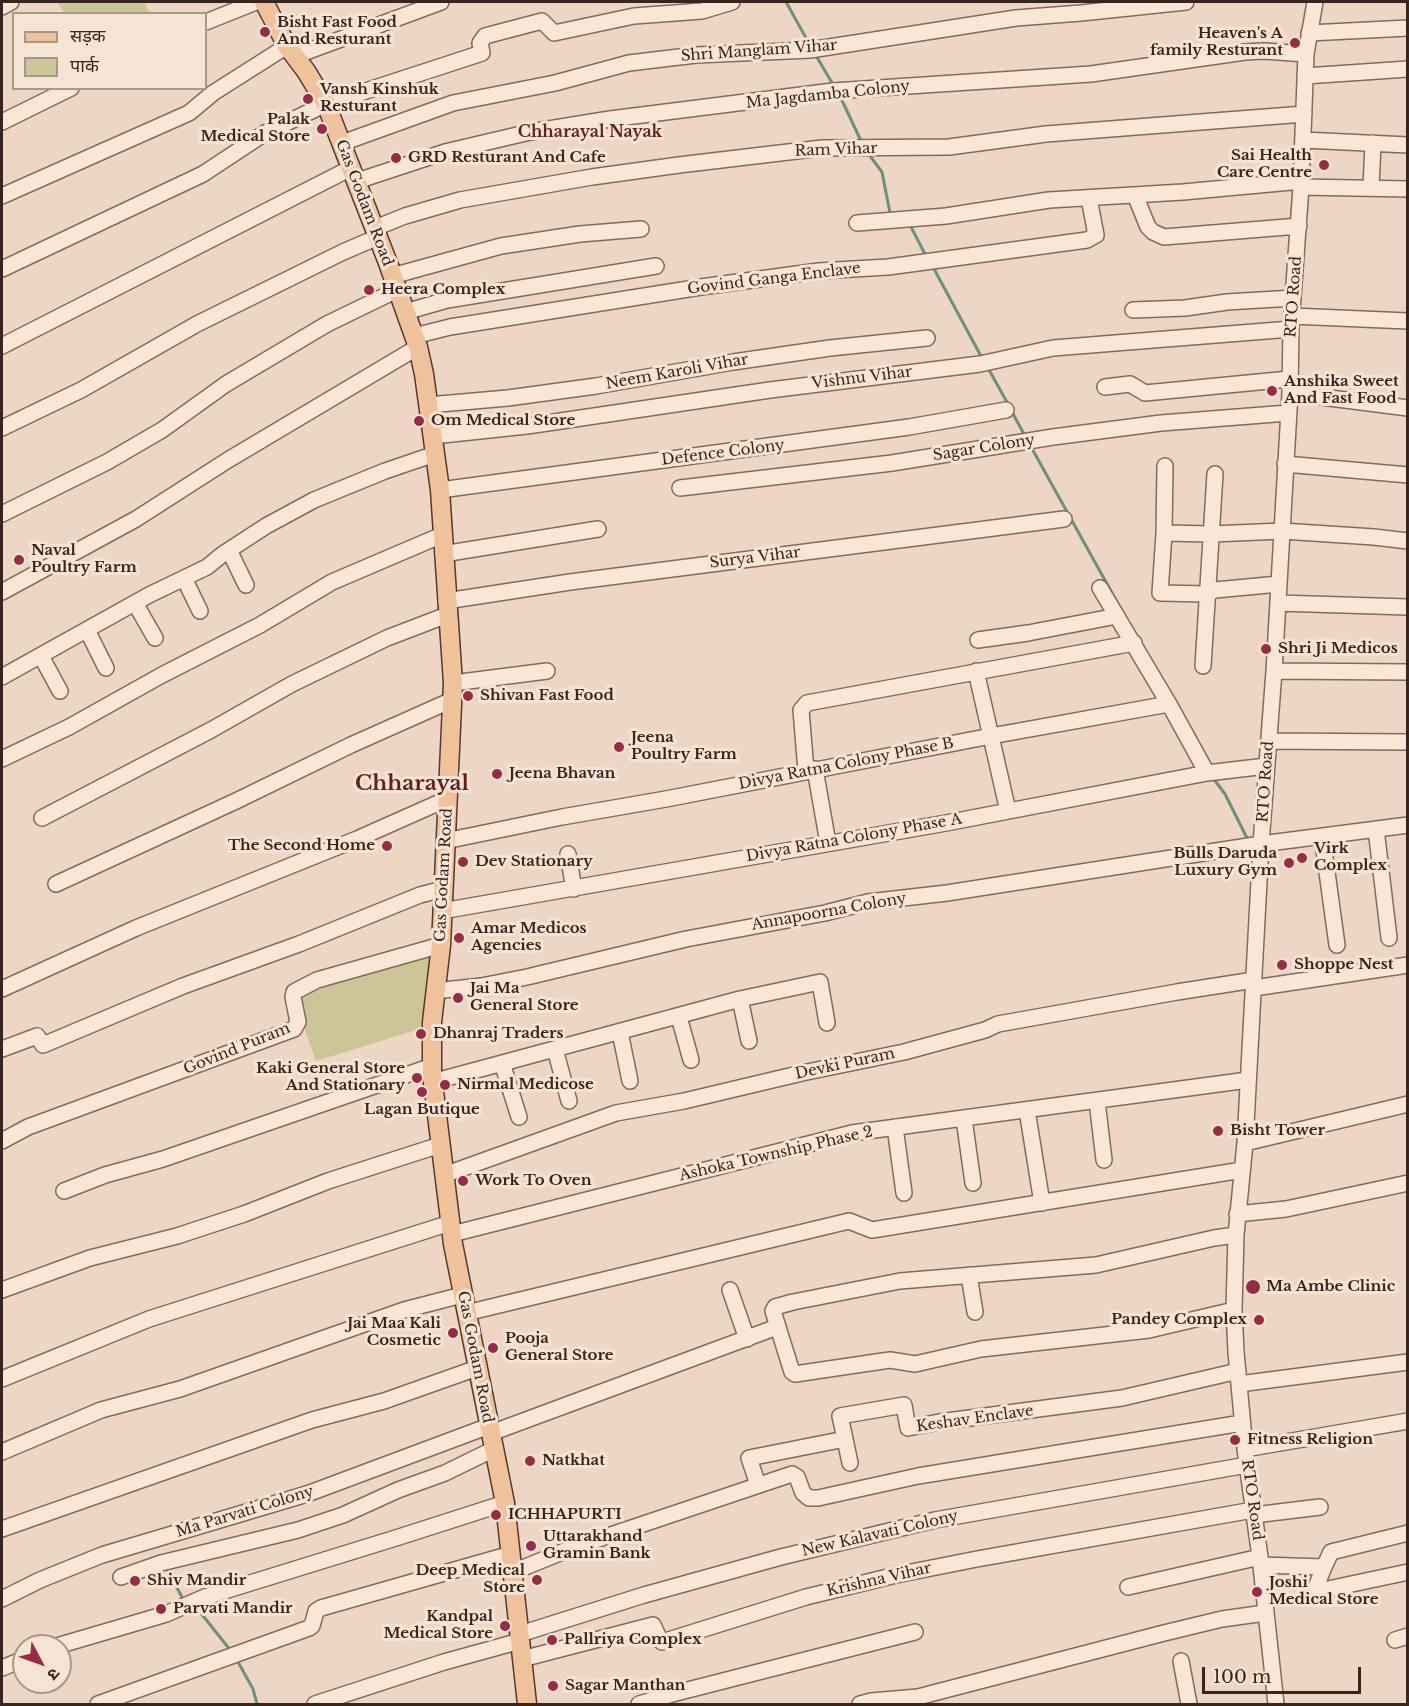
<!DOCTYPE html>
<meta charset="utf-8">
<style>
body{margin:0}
#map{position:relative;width:1409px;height:1706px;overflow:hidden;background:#edd7c4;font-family:"Libre Baskerville","Noto Sans Devanagari",serif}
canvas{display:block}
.frame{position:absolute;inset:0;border:3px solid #38251e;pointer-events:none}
.legend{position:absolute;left:12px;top:12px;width:195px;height:78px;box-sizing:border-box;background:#f5e3d3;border:2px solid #a9978b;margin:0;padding:8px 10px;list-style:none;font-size:18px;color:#38251e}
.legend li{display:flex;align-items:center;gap:12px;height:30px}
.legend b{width:30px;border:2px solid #a9978b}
.north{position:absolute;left:12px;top:1634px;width:60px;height:60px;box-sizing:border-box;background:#f5e3d3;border:2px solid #a9978b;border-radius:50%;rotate:131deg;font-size:16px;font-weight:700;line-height:24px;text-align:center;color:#38251e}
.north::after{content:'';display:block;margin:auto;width:21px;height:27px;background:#962c45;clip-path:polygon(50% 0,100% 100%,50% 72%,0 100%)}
.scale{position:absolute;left:1202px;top:1667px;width:159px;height:27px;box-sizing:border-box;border:3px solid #38251e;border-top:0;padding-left:8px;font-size:18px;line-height:21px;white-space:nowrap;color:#38251e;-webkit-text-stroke:4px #f5e3d3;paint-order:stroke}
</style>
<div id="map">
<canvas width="1409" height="1706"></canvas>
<div class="frame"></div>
<ul class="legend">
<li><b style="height:8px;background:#f0c29c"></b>सड़क</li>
<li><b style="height:16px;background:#cbc598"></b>पार्क</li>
</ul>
<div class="north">उ</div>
<div class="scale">100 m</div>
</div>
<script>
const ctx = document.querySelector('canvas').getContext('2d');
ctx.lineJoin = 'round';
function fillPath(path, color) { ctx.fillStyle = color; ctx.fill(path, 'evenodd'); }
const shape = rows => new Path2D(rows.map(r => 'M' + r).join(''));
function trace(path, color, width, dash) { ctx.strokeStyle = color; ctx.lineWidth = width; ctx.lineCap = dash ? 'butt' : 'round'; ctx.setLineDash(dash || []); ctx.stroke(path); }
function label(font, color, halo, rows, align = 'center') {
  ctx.font = font + ' "Libre Baskerville",serif'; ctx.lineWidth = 6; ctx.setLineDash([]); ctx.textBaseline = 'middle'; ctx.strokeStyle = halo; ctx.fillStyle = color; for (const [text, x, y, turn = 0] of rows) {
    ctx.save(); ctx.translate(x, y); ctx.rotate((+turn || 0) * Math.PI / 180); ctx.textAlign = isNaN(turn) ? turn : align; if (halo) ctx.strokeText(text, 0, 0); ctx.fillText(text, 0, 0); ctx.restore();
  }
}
fillPath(shape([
 [57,2,144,2,150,13,64,13],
 [433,951,426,1027,316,1061,304,1027,297,994]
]), '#cbc598');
trace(shape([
 [786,2,810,45],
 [815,54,834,86],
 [839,94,862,143],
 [867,152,882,172,890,213,895,213],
 [909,223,926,256],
 [933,267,982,358],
 [988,368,1008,404],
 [1011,410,1025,436],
 [1030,445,1127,620],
 [1213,778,1225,794,1248,840],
 [166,1567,184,1601],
 [196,1607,231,1651],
 [237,1660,253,1689,257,1704]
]), '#6d8f7e', 3);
const minor = shape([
 [2,7,11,2],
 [206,22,256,2],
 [1309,33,1408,28],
 [295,56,441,2],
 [1305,76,1408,69],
 [2,122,71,88],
 [1303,140,1408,145],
 [342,143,453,103,555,83,629,63,696,55,810,50,1016,18,1081,13,1186,2],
 [357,181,445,152,530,132,610,119,833,91,1091,74,1245,52,1264,51,1306,54],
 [1301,187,1408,189],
 [1371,188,1373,143],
 [1135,195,1148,227,1153,232,1164,237,1299,226],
 [2,196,189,113,213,93,287,46],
 [857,223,946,216,1049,200,1183,192,1302,181],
 [375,228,405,216,460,200,592,177,679,165,822,148,949,147,1046,134,1304,114],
 [2,269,203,174,265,133,326,104,482,53,480,43,485,36,542,21,554,33,634,16,702,11,732,2],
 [392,276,501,246,580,234,641,229],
 [1133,310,1185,308,1227,302,1293,298],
 [405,312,447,300,656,266],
 [1292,316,1408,321],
 [414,336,450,327,701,287,819,271,888,267,1087,240,1096,235,1089,198],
 [2,346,351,168],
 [1105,387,1130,384,1145,393,1289,379],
 [1290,393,1408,408],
 [428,405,508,398,596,386,733,362,830,348,927,338],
 [2,428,81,390,197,324,343,252,378,237],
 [433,436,527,426,770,390,980,364,1053,348,1291,329],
 [1285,464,1408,475],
 [1165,466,1164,533,1160,593,1207,594,1215,590,1279,584],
 [680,488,892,463,1053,437,1161,423,1288,413],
 [440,490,909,427,1006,410],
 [2,514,107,462,162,430,226,384,327,324,397,290],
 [1164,533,1212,534,1282,531,1374,537,1408,541],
 [229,550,246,585],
 [443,554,598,529],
 [184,578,200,611],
 [1100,588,1169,704],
 [2,592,136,519,228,460,418,347],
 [446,601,570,582,1064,519],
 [135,603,155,638],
 [1278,603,1408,607],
 [87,630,106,668],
 [978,640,1028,633,1117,616],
 [41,656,60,691],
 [1203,666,1215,474],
 [976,671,1008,811],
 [1274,671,1408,672],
 [2,677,149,595,207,567,223,554,266,526,314,500,385,471,435,454],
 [453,683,547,671],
 [1269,741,1408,742],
 [2,759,69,727,162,675,260,625,332,582,442,535],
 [815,769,828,843],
 [806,771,801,710,807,703,1134,643],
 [42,818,211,730,292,684,387,638,447,615],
 [1376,829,1389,938],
 [1322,836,1337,945],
 [445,841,562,817,666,799,991,736,1169,704,1207,773],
 [568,854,574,889],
 [56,884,236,801,351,745,452,700],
 [442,911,946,823,1207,773,1266,766],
 [1254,988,1408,965],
 [2,989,136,928,357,839,447,799],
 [435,991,481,986,527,977,686,939,825,913,868,902,947,893,1261,844,1408,825],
 [740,999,749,1041],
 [679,1017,691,1060],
 [620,1032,630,1081],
 [2,1049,37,1036,43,1045,183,986,299,944,420,895,443,889],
 [555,1049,569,1101],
 [502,1063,519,1117],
 [432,1082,740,999,820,982,827,1023],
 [1097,1101,1104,1160],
 [1027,1110,1042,1203],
 [964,1119,973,1183],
 [895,1127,904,1193],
 [2,1141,28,1127,294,1029,298,1022,293,997,294,992,317,980,441,945],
 [1245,1143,1408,1104],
 [444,1175,616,1113,684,1101,802,1073,904,1052,985,1030,998,1024,1177,992,1254,980],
 [64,1191,105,1175,163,1159,432,1066],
 [1237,1214,1286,1209,1408,1183],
 [452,1234,852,1133,1248,1080],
 [969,1275,975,1312],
 [2,1290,90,1258,177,1236,244,1214,328,1181,440,1145],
 [730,1290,747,1339],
 [1234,1310,1149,1330,981,1349,915,1364,890,1360,795,1374,792,1372,773,1311,775,1307,793,1302,900,1281,1096,1265,1214,1238,1236,1235],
 [466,1313,849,1221,872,1230,1242,1170],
 [2,1379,149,1319,450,1223],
 [1239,1384,1408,1362],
 [491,1433,777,1327],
 [845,1439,850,1463],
 [1245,1449,1408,1421],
 [2,1452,101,1410,180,1389,404,1310,462,1295],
 [758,1485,749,1458,845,1439,840,1416,904,1405,908,1428,939,1422,1122,1398,1238,1371],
 [1254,1515,1320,1507],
 [2,1529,312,1420,384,1401,477,1368],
 [1261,1565,1324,1567,1331,1552,1408,1533],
 [1324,1567,1314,1592,1408,1572],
 [513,1572,572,1548,792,1474,797,1477,803,1493,809,1498,818,1498,918,1476,1242,1423],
 [121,1577,161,1563,298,1530,343,1515,398,1490,445,1473,494,1449],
 [1128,1587,1260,1557],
 [2,1599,40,1580,102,1555,307,1494,489,1426],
 [520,1634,644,1595,781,1557,935,1520,1247,1465],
 [1395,1640,1408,1636],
 [57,1646,166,1614,205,1597,399,1537,505,1503],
 [522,1659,653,1625,660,1640,662,1642,806,1597,896,1575,977,1559,1253,1510],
 [1181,1661,1189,1704],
 [2,1668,24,1659],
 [98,1704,309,1628,312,1626,316,1611,321,1608,511,1554],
 [315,1704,444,1662,520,1641],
 [639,1704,672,1694,915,1632],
 [860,1704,871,1701,918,1697,1164,1633,1222,1619,1265,1613],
 [1276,1704,1260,1557,1245,1449,1236,1352,1234,1310,1236,1235,1245,1143,1261,844,1274,671,1290,393,1291,325,1301,187,1306,54,1315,2]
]);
const major = shape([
 [264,2,287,46,306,71,326,104,388,263,418,347,424,374,440,490,453,683,441,945,432,1022,432,1075,453,1244,505,1503,527,1704]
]);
trace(minor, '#88685b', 18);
trace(major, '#56382f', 21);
trace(minor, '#f8e7d7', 15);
trace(major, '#f0c29c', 18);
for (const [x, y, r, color] of [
 [265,32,6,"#962c45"],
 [1295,43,6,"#962c45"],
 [308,99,6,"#962c45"],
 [322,129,6,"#962c45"],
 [396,158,6,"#962c45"],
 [1324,165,6,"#962c45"],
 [369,290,6,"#962c45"],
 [1272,391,6,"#962c45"],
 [419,421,6,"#962c45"],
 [19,560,6,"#962c45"],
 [1266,649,6,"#962c45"],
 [468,696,6,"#962c45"],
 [619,747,6,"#962c45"],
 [497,774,6,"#962c45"],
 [387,846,6,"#962c45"],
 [1302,858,6,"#962c45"],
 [463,862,6,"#962c45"],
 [1289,863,6,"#962c45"],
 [459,938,6,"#962c45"],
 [1282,965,6,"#962c45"],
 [458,998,6,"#962c45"],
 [421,1034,6,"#962c45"],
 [417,1078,6,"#962c45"],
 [445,1085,6,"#962c45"],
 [422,1092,6,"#962c45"],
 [1218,1131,6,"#962c45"],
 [463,1181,6,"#962c45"],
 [1253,1287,8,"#962c45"],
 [1259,1320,6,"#962c45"],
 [453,1333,6,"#962c45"],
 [493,1348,6,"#962c45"],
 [1235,1440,6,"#962c45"],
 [530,1461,6,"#962c45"],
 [496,1515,6,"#962c45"],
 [531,1546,6,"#962c45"],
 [537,1580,6,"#962c45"],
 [135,1581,6,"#962c45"],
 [1257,1592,6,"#962c45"],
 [161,1609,6,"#962c45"],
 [505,1626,6,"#962c45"],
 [552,1640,6,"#962c45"],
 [553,1686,6,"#962c45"]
]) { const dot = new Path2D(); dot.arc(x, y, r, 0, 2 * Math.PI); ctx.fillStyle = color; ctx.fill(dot); trace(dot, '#f5e3d3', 2); }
label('bold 15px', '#38251e', '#f5e3d3', [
 ["Bisht Fast Food",277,23],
 ["And Resturant",277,40],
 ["Heaven's A",1283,34,"right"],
 ["family Resturant",1283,51,"right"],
 ["Vansh Kinshuk",320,90],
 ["Resturant",320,107],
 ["Palak",310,120,"right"],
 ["Medical Store",310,137,"right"],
 ["Sai Health",1312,156,"right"],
 ["Care Centre",1312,173,"right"],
 ["GRD Resturant And Cafe",408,158],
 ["Heera Complex",381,290],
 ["Anshika Sweet",1284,382],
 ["And Fast Food",1284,399],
 ["Om Medical Store",431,421],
 ["Naval",31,551],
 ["Poultry Farm",31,568],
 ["Shri Ji Medicos",1278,649],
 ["Shivan Fast Food",480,696],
 ["Jeena",631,738],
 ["Poultry Farm",631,755],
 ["Jeena Bhavan",509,774],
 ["The Second Home",375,846,"right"],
 ["Virk",1314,849],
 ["Complex",1314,866],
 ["Bulls Daruda",1277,854,"right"],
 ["Luxury Gym",1277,871,"right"],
 ["Dev Stationary",475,862],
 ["Amar Medicos",471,929],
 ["Agencies",471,946],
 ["Shoppe Nest",1294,965],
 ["Jai Ma",470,989],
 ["General Store",470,1006],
 ["Dhanraj Traders",433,1034],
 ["Kaki General Store",405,1069,"right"],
 ["And Stationary",405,1086,"right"],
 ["Nirmal Medicose",457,1085],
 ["Lagan Butique",422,1110,"center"],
 ["Bisht Tower",1230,1131],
 ["Work To Oven",475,1181],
 ["Ma Ambe Clinic",1266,1287],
 ["Pandey Complex",1247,1320,"right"],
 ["Jai Maa Kali",441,1324,"right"],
 ["Cosmetic",441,1341,"right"],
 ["Pooja",505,1339],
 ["General Store",505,1356],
 ["Fitness Religion",1247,1440],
 ["Natkhat",542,1461],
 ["ICHHAPURTI",508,1515],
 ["Uttarakhand",543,1537],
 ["Gramin Bank",543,1554],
 ["Deep Medical",525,1571,"right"],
 ["Store",525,1588,"right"],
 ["Shiv Mandir",147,1581],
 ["Joshi",1269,1583],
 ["Medical Store",1269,1600],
 ["Parvati Mandir",173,1609],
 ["Kandpal",493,1617,"right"],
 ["Medical Store",493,1634,"right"],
 ["Pallriya Complex",564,1640],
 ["Sagar Manthan",565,1686]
], 'left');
label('15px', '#38251e', '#f5e3d3', [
 ["Shri Manglam Vihar",759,51,-4],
 ["Ma Jagdamba Colony",828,95,-6],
 ["Ram Vihar",836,150,-2],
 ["Gas Godam Road",364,203,69],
 ["Govind Ganga Enclave",774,279,-7],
 ["RTO Road",1294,297,-86],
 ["Neem Karoli Vihar",677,372,-10],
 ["Vishnu Vihar",862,378,-7],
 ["Sagar Colony",984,448,-9],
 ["Defence Colony",723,453,-7],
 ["Surya Vihar",755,558,-7],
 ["Divya Ratna Colony Phase B",846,764,-11],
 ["RTO Road",1266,782,-86],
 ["Divya Ratna Colony Phase A",854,838,-10],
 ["Gas Godam Road",444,875,-87],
 ["Annapoorna Colony",829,912,-10],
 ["Govind Puram",237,1049,-22],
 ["Devki Puram",845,1064,-12],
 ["Ashoka Township Phase 2",776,1154,-13],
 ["Gas Godam Road",475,1357,79],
 ["Keshav Enclave",975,1419,-8],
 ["RTO Road",1252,1500,82],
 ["Ma Parvati Colony",245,1512,-17],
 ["New Kalavati Colony",880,1534,-13],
 ["Krishna Vihar",879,1580,-13]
]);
label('bold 16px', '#641f20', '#f5e3d3', [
 ["Chharayal Nayak",590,132]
]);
label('bold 21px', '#641f20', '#f5e3d3', [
 ["Chharayal",412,784]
]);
</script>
